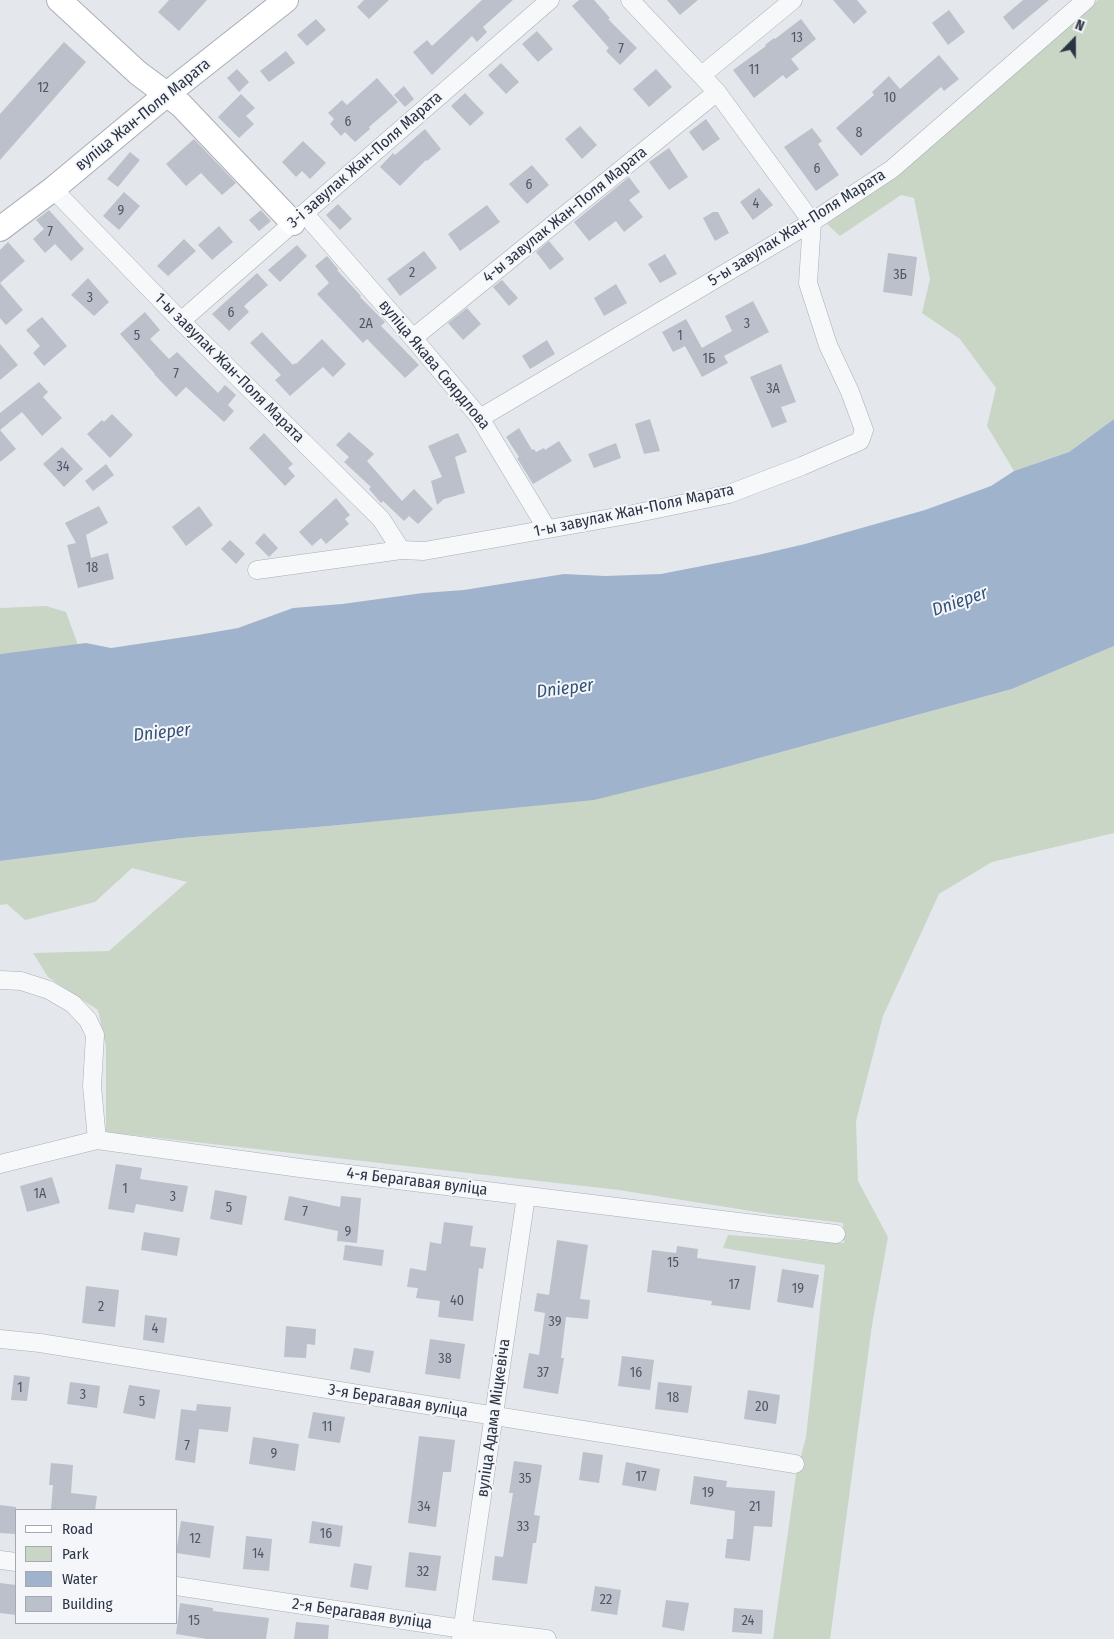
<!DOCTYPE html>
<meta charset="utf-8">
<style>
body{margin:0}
#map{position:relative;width:1114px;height:1639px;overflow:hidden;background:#e4e7ec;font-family:"Fira Sans Condensed",sans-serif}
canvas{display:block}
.legend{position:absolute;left:15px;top:1509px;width:162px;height:115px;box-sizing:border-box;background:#f4f6f9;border:1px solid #a4a8b1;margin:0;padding:6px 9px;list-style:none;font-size:15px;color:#2b3445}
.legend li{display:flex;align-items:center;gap:10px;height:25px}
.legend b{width:25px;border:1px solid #a4a8b1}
.north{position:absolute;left:1049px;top:15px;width:50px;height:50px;-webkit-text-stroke:4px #f4f6f9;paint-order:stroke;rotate:22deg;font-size:14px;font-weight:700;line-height:20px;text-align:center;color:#2b3445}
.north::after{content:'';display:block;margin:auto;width:18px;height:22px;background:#2b3445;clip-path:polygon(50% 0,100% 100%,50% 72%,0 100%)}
</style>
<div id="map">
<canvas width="1114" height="1639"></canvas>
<ul class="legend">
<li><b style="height:6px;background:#fff"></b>Road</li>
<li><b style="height:14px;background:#c9d6c5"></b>Park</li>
<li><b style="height:14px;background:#9fb4cc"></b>Water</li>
<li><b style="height:14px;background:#bbc0ca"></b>Building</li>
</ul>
<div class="north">N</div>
</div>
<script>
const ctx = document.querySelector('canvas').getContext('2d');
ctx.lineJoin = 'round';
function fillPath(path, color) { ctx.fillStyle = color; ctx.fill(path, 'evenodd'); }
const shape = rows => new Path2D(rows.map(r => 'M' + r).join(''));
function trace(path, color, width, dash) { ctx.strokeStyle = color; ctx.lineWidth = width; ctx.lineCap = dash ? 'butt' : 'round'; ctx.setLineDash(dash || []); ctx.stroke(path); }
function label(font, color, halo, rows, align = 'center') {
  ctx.font = font + ' "Fira Sans Condensed",sans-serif'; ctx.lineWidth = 4; ctx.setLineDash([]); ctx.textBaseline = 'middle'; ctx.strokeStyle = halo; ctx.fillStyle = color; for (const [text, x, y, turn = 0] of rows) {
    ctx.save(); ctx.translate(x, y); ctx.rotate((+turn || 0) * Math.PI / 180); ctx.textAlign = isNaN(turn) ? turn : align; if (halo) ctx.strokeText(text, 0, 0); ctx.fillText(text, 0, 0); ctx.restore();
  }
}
fillPath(shape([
 [1098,0,1114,0,1114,419,1069,452,1014,471,987,426,996,388,960,339,922,313,930,279,914,198,901,195,840,236,827,224,908,164],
 [46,606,66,612,78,645,0,654,0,608],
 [1114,646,1114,833,992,862,939,894,883,1016,856,1121,858,1181,888,1237,872,1325,830,1639,773,1639,796,1475,806,1437,825,1265,723,1248,728,1235,844,1243,843,1223,770,1214,619,1190,106,1132,106,1047,98,1010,48,977,33,953,109,951,187,882,132,868,95,902,25,920,7,904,0,905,0,861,182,838,329,826,495,809,719,769,1012,689]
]), '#c9d6c5');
fillPath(shape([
 [1114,419,1114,646,1012,689,719,769,594,800,329,826,182,838,0,861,0,654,86,643,111,648,198,635,238,628,293,608,342,604,423,593,464,590,564,574,605,576,661,574,758,555,805,544,925,510,991,486,1014,471,1069,452]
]), '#9fb4cc');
fillPath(shape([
 [169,0,207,0,179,31,158,12],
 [364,0,389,0,369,19,357,7],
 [482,0,513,0,483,27,487,32,477,42,472,36,432,75,413,52,427,40,432,46],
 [579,0,594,0,610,18,608,19,637,48,620,65,606,51,609,48,572,6],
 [667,0,698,0,680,15],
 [833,0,857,0,867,12,854,24],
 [1023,0,1049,0,1013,30,1003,17],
 [949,10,965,32,948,45,932,23],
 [316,19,326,30,307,46,297,35],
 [801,19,816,39,791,59,799,69,786,79,783,75,754,98,733,70,766,46,765,45,774,38,775,39],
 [537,31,553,49,538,62,522,44],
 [64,42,86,62,0,160,0,114],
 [286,51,295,63,269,82,260,71],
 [939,55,959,79,944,91,941,87,861,156,836,128,874,95,872,92,889,76,900,89],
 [501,63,519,82,506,94,488,75],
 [237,69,249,82,239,92,227,78],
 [656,69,672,87,649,107,633,89],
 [377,78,398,102,369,127,370,129,355,142,345,132,341,136,330,124,334,119,328,113,342,100,347,105],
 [404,86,414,99,405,107,394,95],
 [465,93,484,113,470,126,451,106],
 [241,94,255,108,246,116,254,124,239,138,218,117],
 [706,119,720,139,703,151,689,132],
 [580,126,597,145,582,159,565,139],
 [812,128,822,141,818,144,839,175,816,191,784,147],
 [425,129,441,149,427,161,426,160,400,186,380,167,393,153,395,155],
 [194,139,236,183,222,195,201,173,186,186,166,164],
 [303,141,326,163,310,179,302,171,296,177,282,162],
 [669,148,688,177,669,190,649,162],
 [130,152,140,160,118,187,107,179],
 [532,165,549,185,527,204,509,184],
 [629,177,640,192,629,200,643,217,624,232,616,221,589,241,574,222],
 [759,188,773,205,753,220,740,202],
 [124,192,140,206,119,230,103,216],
 [338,204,352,219,340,230,326,215],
 [487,205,500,222,460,251,448,234],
 [49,210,84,249,71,261,55,244,45,253,33,239,44,229,36,220],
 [261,210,271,221,259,231,249,220],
 [713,212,718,212,729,233,715,241,703,218],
 [219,226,233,242,212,260,198,245],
 [184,239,196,251,168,276,157,266],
 [549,241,564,259,550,270,536,252],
 [8,242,25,261,0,283,23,310,6,325,0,318,0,250],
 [297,245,307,256,280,282,268,270],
 [424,251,437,268,400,296,387,279],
 [888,253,917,257,912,296,883,292],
 [665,254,677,274,660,283,648,264],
 [327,256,338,269,337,270,361,296,360,297,385,322,381,326,419,365,405,378,367,339,363,343,317,294,329,283,315,266],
 [257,273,268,285,244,306,249,312,229,331,212,314],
 [88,278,109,302,94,316,71,295],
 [502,280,518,298,509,306,493,287],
 [616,284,627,303,604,316,594,298],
 [753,301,769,332,724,356,728,363,702,377,685,346,673,352,662,332,686,319,702,348,732,331,725,316],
 [467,308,481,324,463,340,448,323],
 [145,312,160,330,150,339,169,359,177,352,218,393,225,385,236,395,228,405,234,411,224,422,186,387,176,397,154,374,155,374,120,334],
 [42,317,67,346,44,366,33,353,40,346,26,330],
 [262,332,293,365,295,363,296,364,322,339,346,364,333,377,323,367,290,396,275,380,281,375,250,343],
 [547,340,555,354,530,369,522,356],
 [0,344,18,365,0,380],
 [781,364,796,402,781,407,787,422,772,428,750,377],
 [39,382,48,392,43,397,62,418,42,436,22,412,0,430,16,449,0,462,0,413],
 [112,414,133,435,110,458,87,434,102,420,104,422],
 [650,419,660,451,644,454,635,424],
 [519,428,532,450,534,449,536,452,544,448,545,450,559,441,572,461,533,484,517,458,519,457,506,437],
 [349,432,374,454,367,461,402,501,414,489,433,509,418,524,409,516,404,521,383,501,381,503,369,489,371,487,344,462,349,457,336,445],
 [264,433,293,464,288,468,295,476,285,486,249,448],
 [458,433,467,452,455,457,465,493,444,499,437,505,431,481,442,477,428,446],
 [616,443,621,458,594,468,588,454],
 [62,447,83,469,64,487,43,464],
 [106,464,114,475,93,491,85,481],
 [336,498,350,515,345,519,349,524,326,544,321,538,312,546,299,532],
 [99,506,108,523,86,535,91,558,108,553,114,579,78,588,67,545,76,543,65,523],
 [199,506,213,525,186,546,172,527],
 [264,533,278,548,269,557,255,543],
 [230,540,245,554,236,564,221,549],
 [116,1164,142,1168,140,1179,188,1186,183,1212,136,1204,134,1213,108,1209],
 [52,1177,60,1203,27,1212,20,1186],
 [215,1190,247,1196,242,1225,210,1219],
 [289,1196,340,1207,341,1196,361,1198,357,1243,337,1241,338,1231,284,1220],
 [444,1222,473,1226,470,1246,486,1248,483,1269,479,1268,473,1321,438,1317,440,1301,416,1298,418,1288,407,1287,410,1268,426,1271,430,1242,441,1244],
 [144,1232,180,1238,177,1256,141,1250],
 [557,1240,588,1245,580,1299,590,1300,588,1319,566,1317,561,1358,564,1358,558,1394,523,1388,529,1353,539,1355,545,1313,534,1311,537,1293,549,1295],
 [345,1245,384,1250,382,1266,343,1260],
 [677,1246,698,1249,697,1258,756,1266,750,1310,711,1305,712,1301,647,1292,652,1250,676,1253],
 [782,1269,819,1275,813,1308,777,1302],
 [86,1286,119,1290,115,1327,82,1323],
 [145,1315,167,1318,164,1343,143,1340],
 [286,1326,316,1329,315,1345,307,1344,306,1358,284,1357],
 [430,1339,465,1344,460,1379,425,1374],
 [354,1348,374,1351,370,1373,350,1369],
 [622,1356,654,1360,650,1390,618,1386],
 [14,1375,30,1377,27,1401,11,1400],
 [70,1382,100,1386,97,1408,67,1404],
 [658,1382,692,1386,688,1413,655,1409],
 [129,1385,160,1390,155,1419,123,1413],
 [748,1390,780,1395,776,1424,744,1419],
 [197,1404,231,1407,228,1432,199,1429,195,1463,175,1460,181,1409,196,1411],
 [313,1412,345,1417,340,1443,308,1438],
 [419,1436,455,1440,451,1472,443,1472,436,1527,408,1523],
 [253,1437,299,1444,295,1471,249,1464],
 [583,1452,603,1455,599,1483,579,1480],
 [514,1461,542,1465,534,1515,540,1516,536,1543,533,1543,527,1584,492,1580,495,1556,503,1557,513,1493,509,1493],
 [626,1462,660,1469,656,1491,622,1485],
 [51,1463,73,1465,71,1493,97,1496,95,1510,51,1510,53,1485,49,1485],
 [694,1476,727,1481,726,1487,775,1491,772,1527,754,1526,750,1561,725,1558,727,1539,733,1539,735,1511,690,1504],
 [0,1505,16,1507,16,1534,0,1533],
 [181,1521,214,1526,210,1558,176,1553],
 [312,1521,343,1526,340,1547,309,1543],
 [246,1536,272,1539,269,1571,243,1569],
 [409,1552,441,1556,436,1591,405,1587],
 [354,1563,372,1566,368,1590,350,1587],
 [0,1583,16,1585,16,1615,0,1613],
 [595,1586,621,1590,617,1615,591,1611],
 [666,1600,689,1603,684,1631,662,1627],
 [180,1603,213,1608,213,1611,269,1618,266,1639,207,1639,176,1634],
 [734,1608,763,1610,762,1634,732,1632],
 [296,1622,329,1625,328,1639,294,1639]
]), '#bbc0ca');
const street = shape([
 [702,75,793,0],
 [53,189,181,321,381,519,401,550],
 [304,213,413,338,480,418,547,529],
 [181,321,293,223,550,0],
 [413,338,717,92],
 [480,418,812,222,892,169,1086,0],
 [257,570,401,550,424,551,633,514,729,494,802,466,860,441,864,430,850,392,828,345,808,283,812,222,717,92,630,0],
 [0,980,21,981,49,990,73,1004,88,1020,95,1035,92,1086,97,1140],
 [0,1164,97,1140,300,1168,836,1234],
 [0,1339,40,1343,795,1464],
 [0,1560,16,1562],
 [176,1586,463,1629,547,1639],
 [461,1639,526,1196]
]);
const secondary = shape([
 [59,0,138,73,181,105,293,223],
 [0,229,53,189,167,94,286,0]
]);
trace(street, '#a9aeb7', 19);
trace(secondary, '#a9aeb7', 26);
trace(street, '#f7f8fa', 18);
trace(secondary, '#fff', 24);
label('14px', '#4f5766', null, [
 ["13",797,38],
 ["7",621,49],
 ["11",754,70],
 ["12",43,88],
 ["10",890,98],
 ["6",348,122],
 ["8",859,133],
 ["6",817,169],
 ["6",529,185],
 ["4",756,204],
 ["9",121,211],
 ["7",50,232],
 ["2",412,273],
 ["3Б",900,275],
 ["3",90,298],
 ["6",231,313],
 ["2А",366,324],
 ["3",747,324],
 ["5",137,336],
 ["1",680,336],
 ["1Б",709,359],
 ["7",176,374],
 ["3А",773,389],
 ["34",63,467],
 ["18",92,568],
 ["1",125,1189],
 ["1А",40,1194],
 ["3",173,1197],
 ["5",229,1208],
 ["7",305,1212],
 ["9",348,1232],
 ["15",673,1263],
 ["17",734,1285],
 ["19",798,1289],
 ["40",457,1301],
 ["2",101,1307],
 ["39",555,1322],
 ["4",155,1329],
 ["38",445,1359],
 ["37",543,1373],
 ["16",636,1373],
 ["1",20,1388],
 ["3",83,1395],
 ["18",673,1398],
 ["5",142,1402],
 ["20",762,1407],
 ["11",327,1427],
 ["7",187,1446],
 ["9",274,1454],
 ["17",641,1477],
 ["35",525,1479],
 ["19",708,1493],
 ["34",424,1507],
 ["21",755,1507],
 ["33",523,1527],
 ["16",326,1534],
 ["12",195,1539],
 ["14",258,1554],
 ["32",423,1572],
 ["22",606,1600],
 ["15",194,1621],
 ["24",748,1621]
]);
label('16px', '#2b3445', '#f4f6f9', [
 ["вуліца Жан-Поля Марата",143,115,-39],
 ["3-і завулак Жан-Поля Марата",365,160,-41],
 ["4-ы завулак Жан-Поля Марата",565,215,-39],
 ["5-ы завулак Жан-Поля Марата",797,228,-32],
 ["вуліца Якава Свярдлова",434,365,50],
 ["1-ы завулак Жан-Поля Марата",229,368,45],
 ["1-ы завулак Жан-Поля Марата",634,511,-12],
 ["4-я Берагавая вуліца",417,1182,7],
 ["3-я Берагавая вуліца",398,1401,9],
 ["вуліца Адама Міцкевіча",494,1418,-82],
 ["2-я Берагавая вуліца",362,1614,8]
]);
label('italic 18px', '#34527a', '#f4f6f9', [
 ["Dnieper",960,602,-19],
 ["Dnieper",565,689,-7],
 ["Dnieper",162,733,-6]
]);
</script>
